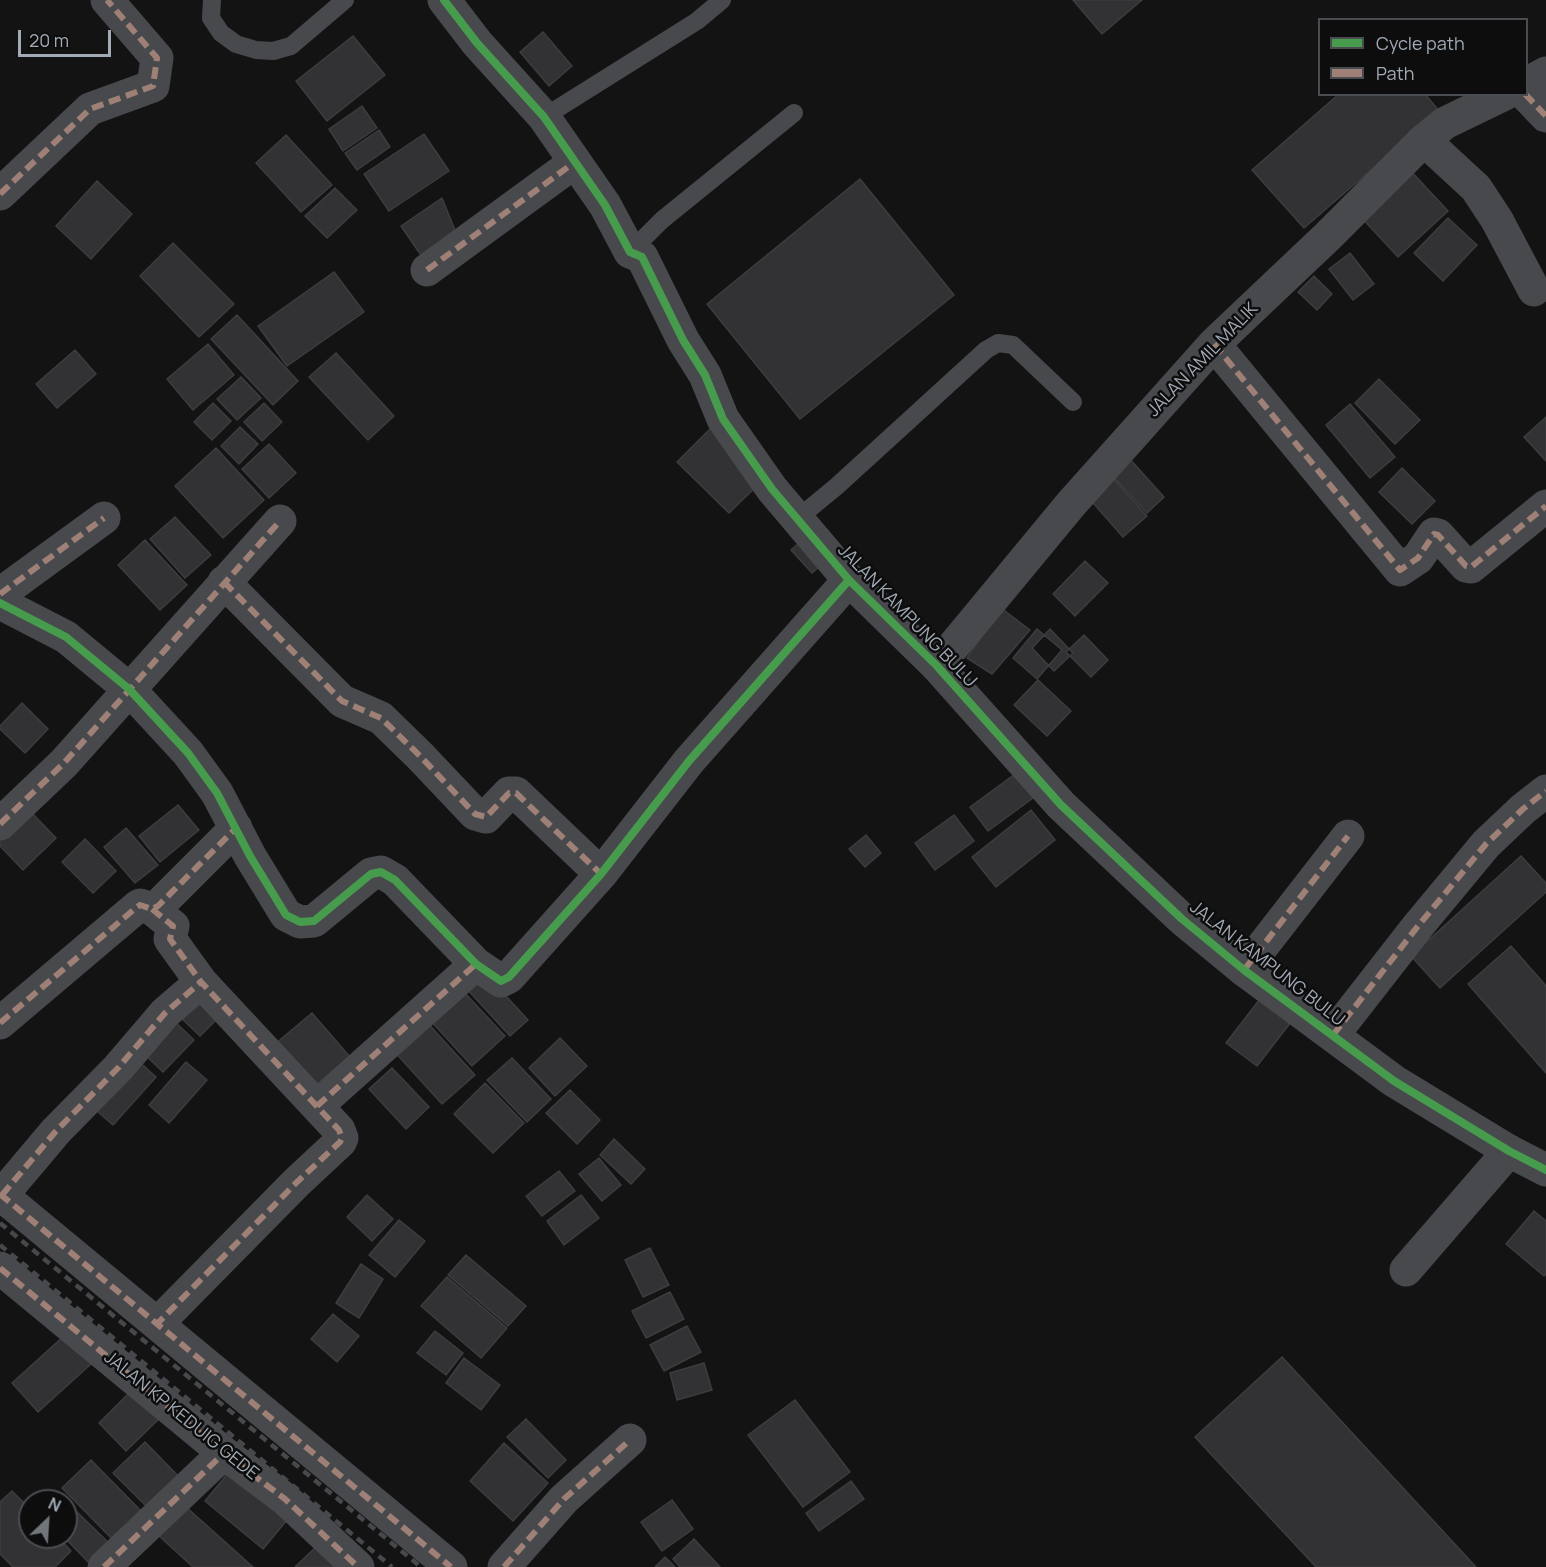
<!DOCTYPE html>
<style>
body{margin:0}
#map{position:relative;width:1546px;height:1567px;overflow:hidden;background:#131313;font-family:Manrope,sans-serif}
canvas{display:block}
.legend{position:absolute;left:1318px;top:18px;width:210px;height:78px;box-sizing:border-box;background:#0d0d0e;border:2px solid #494c51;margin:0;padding:8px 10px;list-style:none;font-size:18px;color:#a2abb5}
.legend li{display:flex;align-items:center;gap:12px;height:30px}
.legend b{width:30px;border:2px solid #494c51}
.north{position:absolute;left:18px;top:1489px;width:60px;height:60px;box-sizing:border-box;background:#0d0d0e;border:2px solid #494c51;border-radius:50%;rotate:25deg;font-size:16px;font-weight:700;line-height:24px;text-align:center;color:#a2abb5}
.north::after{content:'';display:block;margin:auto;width:21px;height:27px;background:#70767c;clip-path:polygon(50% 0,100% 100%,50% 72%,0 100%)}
.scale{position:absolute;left:18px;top:30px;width:93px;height:27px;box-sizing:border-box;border:3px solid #a2abb5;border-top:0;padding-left:8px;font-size:18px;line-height:21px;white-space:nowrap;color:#a2abb5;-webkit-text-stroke:4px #0d0d0e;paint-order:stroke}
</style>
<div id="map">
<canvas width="1546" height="1567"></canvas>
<ul class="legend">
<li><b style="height:8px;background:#469c4c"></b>Cycle path</li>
<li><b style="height:8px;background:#9e8076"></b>Path</li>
</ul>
<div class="north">N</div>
<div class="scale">20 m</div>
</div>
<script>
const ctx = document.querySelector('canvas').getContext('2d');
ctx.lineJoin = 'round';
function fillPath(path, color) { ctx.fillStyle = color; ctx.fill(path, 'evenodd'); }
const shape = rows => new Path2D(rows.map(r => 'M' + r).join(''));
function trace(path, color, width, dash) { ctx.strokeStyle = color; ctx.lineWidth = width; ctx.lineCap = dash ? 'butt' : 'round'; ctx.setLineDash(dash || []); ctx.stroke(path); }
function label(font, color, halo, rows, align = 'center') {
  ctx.font = font + ' Manrope,sans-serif'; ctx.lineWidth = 5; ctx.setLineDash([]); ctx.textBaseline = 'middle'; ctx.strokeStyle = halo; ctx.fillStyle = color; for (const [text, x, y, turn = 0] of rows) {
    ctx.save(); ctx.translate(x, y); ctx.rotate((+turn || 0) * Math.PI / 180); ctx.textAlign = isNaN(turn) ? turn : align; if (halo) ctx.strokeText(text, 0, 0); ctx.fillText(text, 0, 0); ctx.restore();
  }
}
const building = shape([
 [1073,0,1142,0,1102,34,1073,0],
 [543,32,572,66,549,86,520,52,543,32],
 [353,36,385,75,327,121,296,81,353,36],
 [1339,94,1425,94,1439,111,1304,228,1252,170,1339,94],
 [362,106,377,128,343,151,329,129,362,106],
 [379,130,390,147,357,170,345,153,379,130],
 [424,134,449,171,389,211,364,174,424,134],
 [286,135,332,185,301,212,256,163,286,135],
 [1409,169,1448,211,1398,257,1359,215,1409,169],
 [860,179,954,295,800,419,707,304,860,179],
 [97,181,132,214,91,259,56,226,97,181],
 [335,188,357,210,327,238,305,216,335,188],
 [442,198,459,240,425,261,401,226,442,198],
 [1448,218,1477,245,1443,281,1414,253,1448,218],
 [173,243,234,304,199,337,140,276,173,243],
 [1350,253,1374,284,1353,300,1329,269,1350,253],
 [334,272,364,312,287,366,258,326,334,272],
 [1314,276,1332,294,1317,310,1298,292,1314,276],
 [237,315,298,381,273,405,211,339,237,315],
 [208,344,234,375,193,410,167,379,208,344],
 [75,350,96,374,57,408,36,384,75,350],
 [336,353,394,416,368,440,309,377,336,353],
 [241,377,261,398,237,420,217,399,241,377],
 [1379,379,1420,420,1395,444,1355,403,1379,379],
 [213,403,231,421,212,440,194,422,213,403],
 [264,403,282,422,262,441,244,422,264,403],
 [1350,404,1395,457,1370,478,1326,425,1350,404],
 [1546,417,1546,461,1524,437,1546,417],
 [713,426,765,478,729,513,677,462,713,426],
 [240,427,258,444,239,464,221,446,240,427],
 [269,444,296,473,269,498,242,469,269,444],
 [216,448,264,500,223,538,175,486,216,448],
 [1128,457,1164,497,1147,513,1110,473,1128,457],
 [1402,468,1435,501,1412,524,1379,492,1402,468],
 [1109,474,1147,516,1123,537,1086,495,1109,474],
 [175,517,211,555,185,578,150,539,175,517],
 [807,536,828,559,812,573,791,550,807,536],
 [145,540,187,585,160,610,118,565,145,540],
 [1085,561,1108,583,1075,616,1053,594,1085,561],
 [1001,608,1030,630,992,674,967,658,1001,608],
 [1037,629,1062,650,1037,679,1013,658,1037,629],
 [1050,629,1073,653,1054,671,1032,648,1050,629],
 [1084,635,1108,660,1091,677,1066,652,1084,635],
 [1038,680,1071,711,1047,736,1014,705,1038,680],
 [22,703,48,729,25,753,0,729,0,726,22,703],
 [1015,774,1033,798,988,831,970,807,1015,774],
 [178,805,199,830,160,862,139,836,178,805],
 [29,810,56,838,23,870,0,846,0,837,29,810],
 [1031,810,1055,840,996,887,972,857,1031,810],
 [954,815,974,841,935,870,915,843,954,815],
 [126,828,158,865,135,883,104,847,126,828],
 [866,835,881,853,865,867,849,849,866,835],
 [85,839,116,871,93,893,62,862,85,839],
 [1521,856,1546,883,1546,892,1440,988,1411,956,1521,856],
 [1511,946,1546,986,1546,1073,1468,984,1511,946],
 [484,972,528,1020,510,1036,466,988,484,972],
 [200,988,224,1012,200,1036,176,1013,200,988],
 [462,990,505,1036,472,1066,429,1019,462,990],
 [1260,999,1291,1022,1257,1066,1226,1043,1260,999],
 [312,1013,356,1064,318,1095,275,1044,312,1013],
 [423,1018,475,1075,442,1104,391,1048,423,1018],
 [172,1019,194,1040,163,1072,141,1051,172,1019],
 [560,1038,587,1066,555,1096,529,1068,560,1038],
 [133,1056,156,1077,113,1125,89,1104,133,1056],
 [512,1058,551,1099,527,1122,487,1080,512,1058],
 [186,1062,207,1080,169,1123,149,1105,186,1062],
 [392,1068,429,1107,406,1129,369,1089,392,1068],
 [485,1083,524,1123,493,1153,454,1114,485,1083],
 [570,1090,600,1120,577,1144,546,1113,570,1090],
 [614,1139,645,1169,631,1184,600,1155,614,1139],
 [599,1158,621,1185,602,1201,579,1174,599,1158],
 [559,1171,575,1191,542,1216,526,1196,559,1171],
 [367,1195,393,1219,372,1241,347,1217,367,1195],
 [581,1195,599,1218,564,1245,547,1221,581,1195],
 [1534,1211,1546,1221,1546,1274,1544,1276,1506,1244,1534,1211],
 [399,1220,425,1241,395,1277,369,1255,399,1220],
 [650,1248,669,1285,643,1297,625,1260,650,1248],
 [466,1255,526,1306,508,1326,448,1275,466,1255],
 [361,1264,383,1279,359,1318,336,1303,361,1264],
 [447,1277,507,1328,481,1358,421,1306,447,1277],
 [670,1292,684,1319,646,1338,632,1311,670,1292],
 [333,1314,359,1336,337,1362,311,1339,333,1314],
 [687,1326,701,1352,664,1371,650,1345,687,1326],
 [435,1331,463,1353,446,1375,417,1353,435,1331],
 [65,1335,91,1364,38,1412,12,1383,65,1335],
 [1282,1357,1476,1567,1316,1567,1195,1437,1282,1357],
 [464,1358,500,1385,481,1410,446,1383,464,1358],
 [704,1363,712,1390,677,1400,670,1373,704,1363],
 [136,1386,164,1414,126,1451,99,1423,136,1386],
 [795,1400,850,1472,803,1507,748,1435,795,1400],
 [526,1419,566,1460,548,1478,507,1437,526,1419],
 [145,1442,185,1483,154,1514,113,1473,145,1442],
 [504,1443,548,1483,513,1521,470,1481,504,1443],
 [91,1460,145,1515,116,1543,62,1488,91,1460],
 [229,1472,287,1520,263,1549,205,1501,229,1472],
 [851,1481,864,1499,819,1531,806,1513,851,1481],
 [12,1491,30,1509,30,1537,58,1537,71,1551,55,1567,13,1567,0,1554,0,1502,12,1491],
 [672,1500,693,1529,662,1551,641,1522,672,1500],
 [185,1506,253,1567,193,1567,158,1535,185,1506],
 [77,1512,111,1545,91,1565,64,1537,66,1537,66,1522,77,1512],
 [694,1539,720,1567,680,1567,673,1559,694,1539],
 [318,1545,339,1567,295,1567,318,1545],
 [665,1557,675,1567,655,1567,665,1557]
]);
fillPath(building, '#323234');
trace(building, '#3b3d3f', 1.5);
trace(shape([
 [212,0,211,18,221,33,236,44,256,50,273,51,291,46,345,0],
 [544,117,697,21,722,0],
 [630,252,662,220,794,113],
 [797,519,837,486,986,350,998,343,1013,345,1073,402]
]), '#47494c', 18);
trace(shape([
 [1526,84,1546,73],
 [1525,94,1546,116],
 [1424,140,1476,188,1497,220,1534,290],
 [0,194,90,109,153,86,157,58,107,0],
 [427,270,575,162],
 [1214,344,1400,570,1418,558,1434,534,1438,535,1466,566,1471,567,1546,506],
 [224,582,342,701,381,718,420,756,475,814,486,817,509,793,516,793,601,874],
 [0,594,104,518],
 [0,603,66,637,129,689,188,753,217,793,250,856,286,915,300,922,314,921,371,874,381,872,395,880,476,964,501,981,509,977,601,874,689,761,849,580],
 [937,666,1071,504,1214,344,1328,236,1424,140,1445,123,1505,94],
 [0,824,64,763,280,521],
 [152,909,173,926,170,939,201,982,339,1130,342,1138,340,1142,297,1182,157,1324],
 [1244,970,1348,836],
 [0,1023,137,907,140,905,152,909,158,906,236,828],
 [1333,1035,1418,926,1486,844,1523,809,1546,791],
 [317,1106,476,964],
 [0,1194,451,1567],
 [2,1195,56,1131,118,1068,165,1013,201,982],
 [0,1268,224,1453,285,1499,358,1567],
 [1406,1270,1509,1151],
 [104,1567,224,1453],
 [504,1567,564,1499,630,1440]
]), '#47494c', 33);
trace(shape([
 [444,0,477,43,544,117,605,205,630,252,642,257,683,340,705,375,723,419,772,489,849,580,937,666,1061,805,1182,919,1244,970,1394,1081,1509,1151,1546,1170]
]), '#47494c', 33);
trace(shape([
 [0,1223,421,1567],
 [0,1245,392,1567]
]), '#47484b', 4.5, [8, 6]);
trace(shape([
 [1525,94,1546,116],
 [0,194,90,109,153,86,157,58,107,0],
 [427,270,575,162],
 [1214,344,1400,570,1418,558,1434,534,1438,535,1466,566,1471,567,1546,506],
 [224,582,342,701,381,718,420,756,475,814,486,817,509,793,516,793,601,874],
 [0,594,104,518],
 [0,824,64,763,280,521],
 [152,909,173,926,170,939,201,982,339,1130,342,1138,340,1142,297,1182,157,1324],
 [1244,970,1348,836],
 [0,1023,137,907,140,905,152,909,158,906,236,828],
 [1333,1035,1418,926,1486,844,1523,809,1546,791],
 [317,1106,476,964],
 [0,1194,451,1567],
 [2,1195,56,1131,118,1068,165,1013,201,982],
 [0,1268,224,1453,285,1499,358,1567],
 [104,1567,224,1453],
 [504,1567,564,1499,630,1440]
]), '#9e8076', 6, [12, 6]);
trace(shape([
 [444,0,477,43,544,117,605,205,630,252,642,257,683,340,705,375,723,419,772,489,849,580,937,666,1061,805,1182,919,1244,970,1394,1081,1509,1151,1546,1170],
 [0,603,66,637,129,689,188,753,217,793,250,856,286,915,300,922,314,921,371,874,381,872,395,880,476,964,501,981,509,977,601,874,689,761,849,580]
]), '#469c4c', 8);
label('18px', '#a2abb5', '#0d0d0e', [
 ["JALAN AMIL MALIK",1203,360,-46],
 ["JALAN KAMPUNG BULU",907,616,46],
 ["JALAN KAMPUNG BULU",1267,964,38],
 ["JALAN KP KEDUIG GEDE",181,1416,39]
]);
</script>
